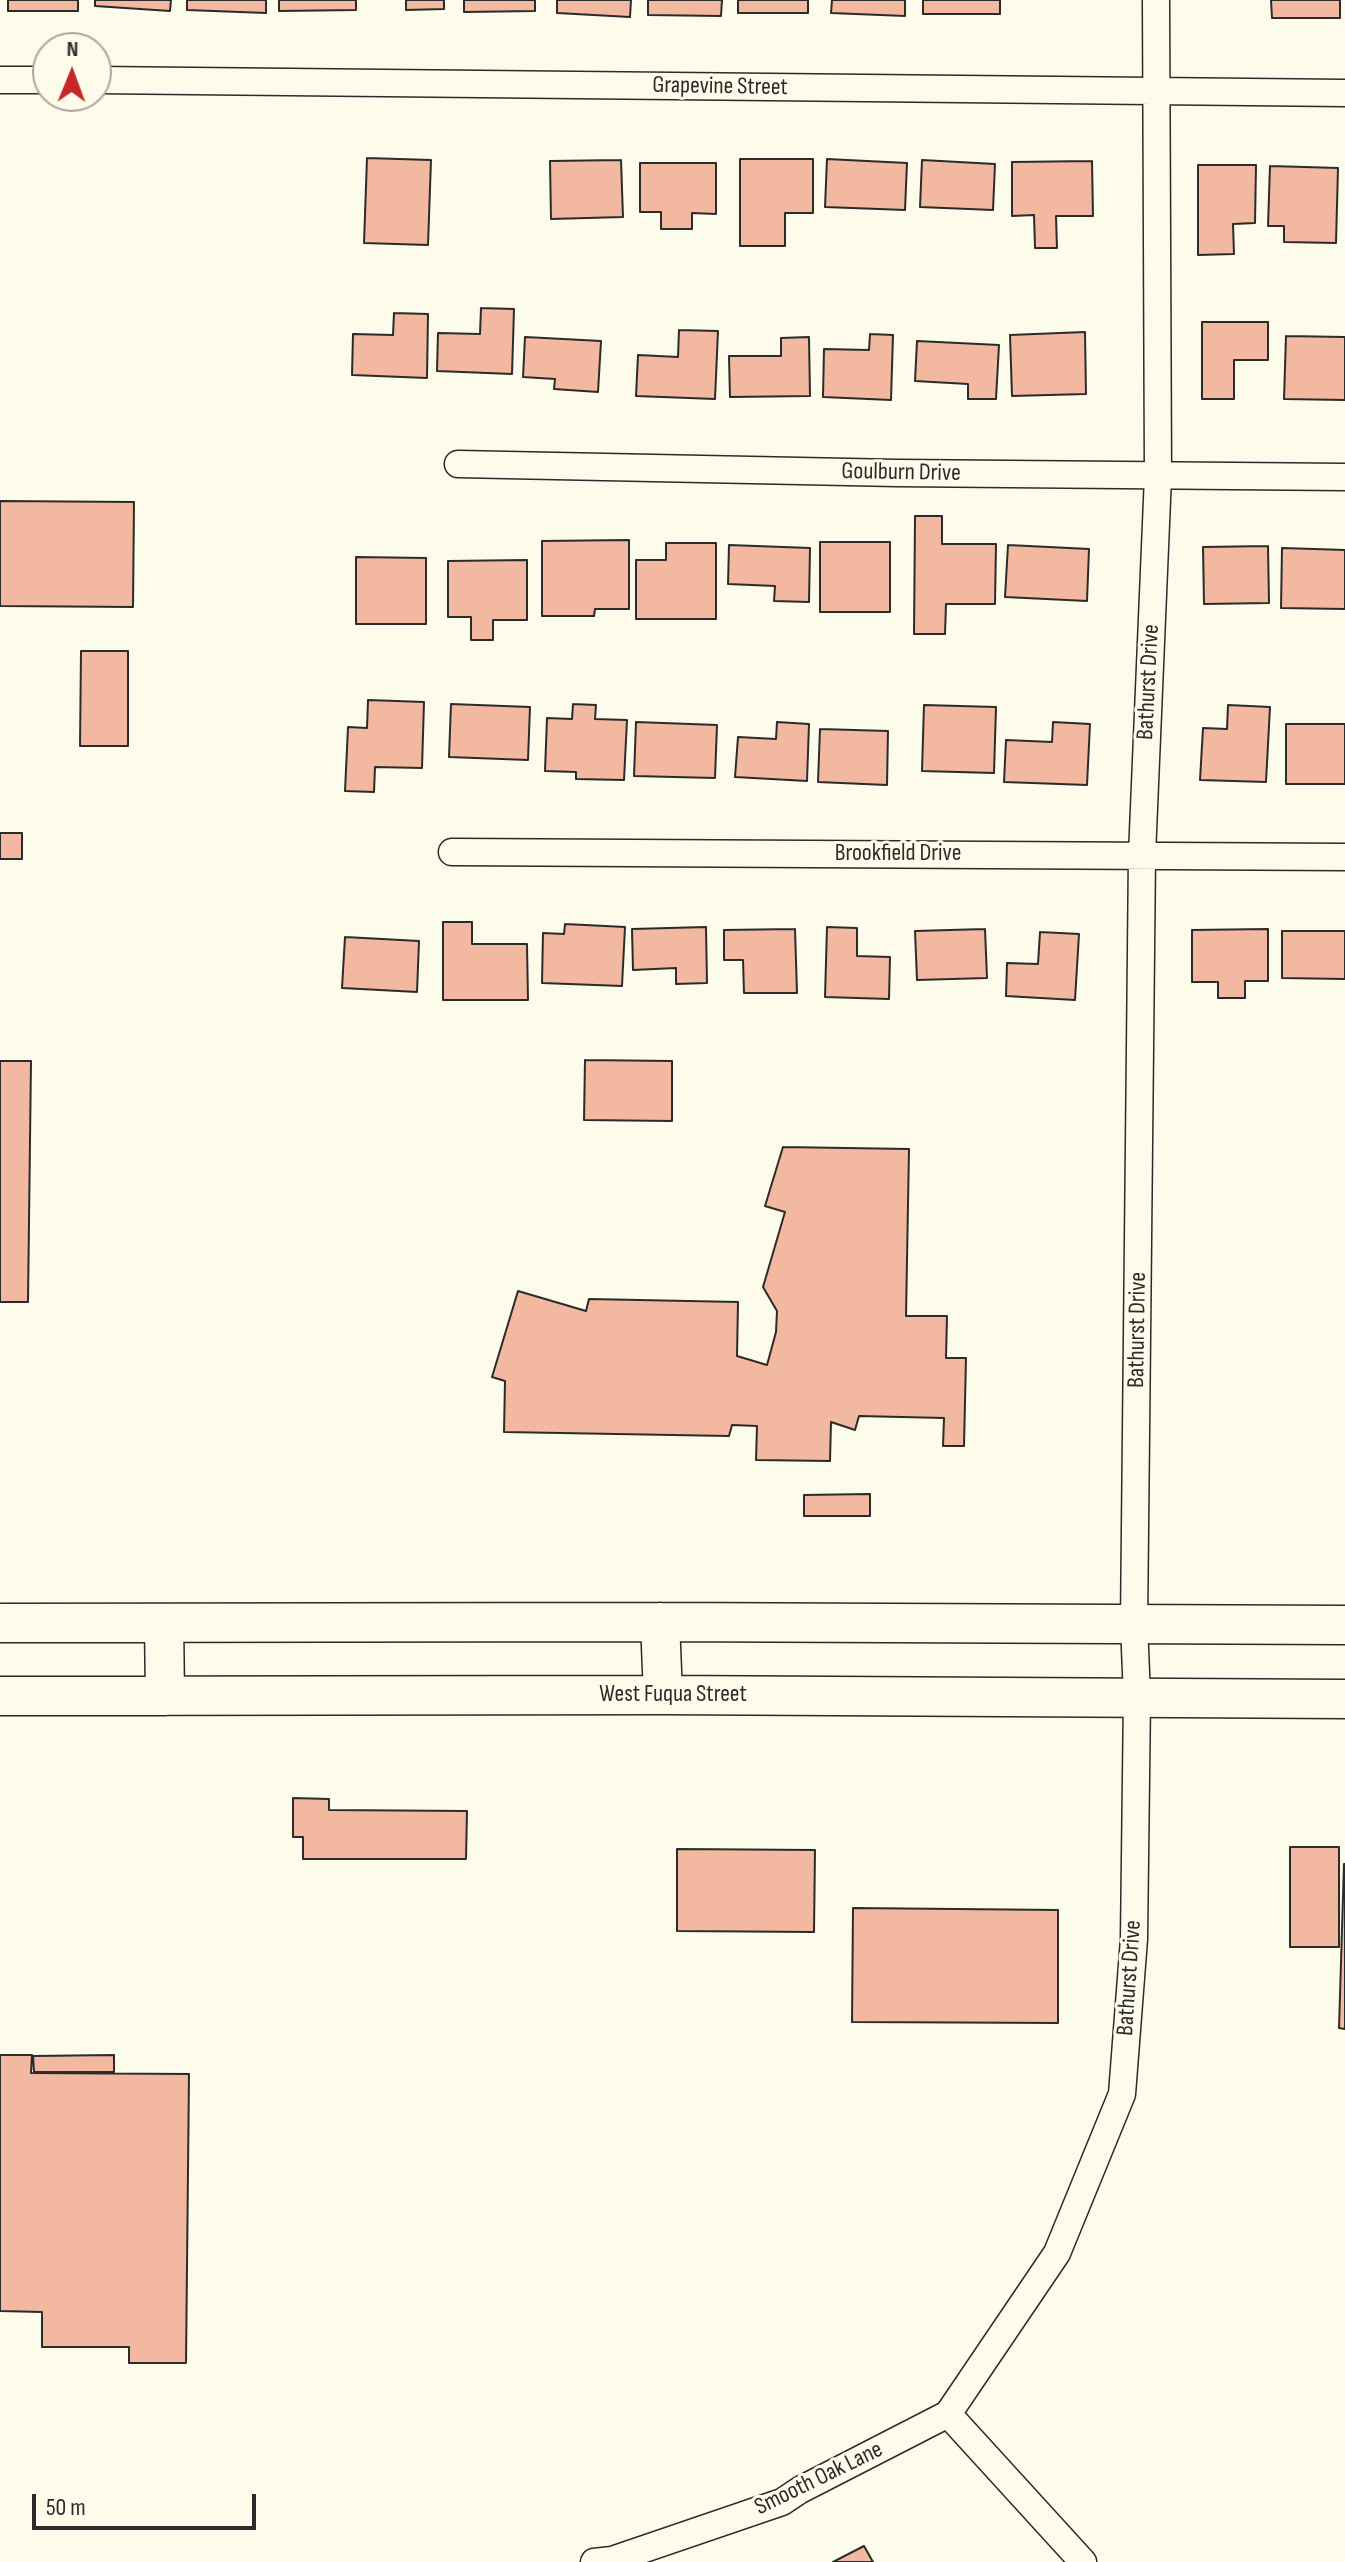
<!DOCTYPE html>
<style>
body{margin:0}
#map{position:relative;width:1345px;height:2562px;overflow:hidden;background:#fdfbea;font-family:"Sofia Sans Condensed",sans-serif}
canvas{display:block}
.north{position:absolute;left:32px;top:32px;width:80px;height:80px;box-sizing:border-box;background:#fdfbea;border:2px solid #a9a89e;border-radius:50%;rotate:1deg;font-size:22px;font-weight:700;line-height:32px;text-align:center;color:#2b2b2b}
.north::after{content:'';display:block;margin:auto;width:28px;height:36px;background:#c62828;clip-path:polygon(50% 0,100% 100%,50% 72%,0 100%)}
.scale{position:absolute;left:32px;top:2494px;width:224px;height:36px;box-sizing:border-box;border:4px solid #2b2b2b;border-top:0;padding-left:10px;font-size:24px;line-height:28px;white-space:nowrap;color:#2b2b2b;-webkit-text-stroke:6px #fdfbea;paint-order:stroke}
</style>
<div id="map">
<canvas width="1345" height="2562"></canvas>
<div class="north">N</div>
<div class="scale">50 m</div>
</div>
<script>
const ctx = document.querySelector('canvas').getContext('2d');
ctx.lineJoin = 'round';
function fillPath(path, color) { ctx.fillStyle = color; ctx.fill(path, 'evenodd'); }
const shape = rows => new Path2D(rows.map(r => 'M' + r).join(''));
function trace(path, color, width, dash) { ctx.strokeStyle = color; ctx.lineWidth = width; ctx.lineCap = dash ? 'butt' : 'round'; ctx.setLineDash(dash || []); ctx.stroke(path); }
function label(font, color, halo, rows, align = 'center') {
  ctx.font = font + ' "Sofia Sans Condensed",sans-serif'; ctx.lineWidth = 6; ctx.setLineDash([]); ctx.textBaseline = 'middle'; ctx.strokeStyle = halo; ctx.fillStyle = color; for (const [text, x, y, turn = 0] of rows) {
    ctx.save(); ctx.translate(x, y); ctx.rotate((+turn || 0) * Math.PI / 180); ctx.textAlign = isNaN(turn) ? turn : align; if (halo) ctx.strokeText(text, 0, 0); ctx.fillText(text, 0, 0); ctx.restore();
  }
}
const building = shape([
 [8,0,78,0,78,11,8,11,8,0],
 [95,0,171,0,170,11,95,6,95,0],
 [187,0,266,0,266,13,187,10,187,0],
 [279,0,356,0,356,10,279,11,279,0],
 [406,0,444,0,444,9,406,10,406,0],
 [464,0,535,0,535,11,464,12,464,0],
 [557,0,631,0,630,17,557,13,557,0],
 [648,0,722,0,721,16,648,15,648,0],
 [738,0,808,0,808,13,738,13,738,0],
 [832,0,905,0,905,16,831,13,832,0],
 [923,0,1000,0,1000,14,923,14,923,0],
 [1271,0,1340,0,1340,18,1272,18,1271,0],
 [367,158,431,160,428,245,364,243,367,158],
 [740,159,813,159,813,213,785,213,785,246,740,246,740,159],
 [827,159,907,163,905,210,825,207,827,159],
 [621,160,623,217,551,219,550,161,621,160],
 [922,160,995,164,993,210,920,207,922,160],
 [1092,161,1093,216,1056,216,1057,248,1035,248,1034,215,1012,216,1012,162,1092,161],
 [640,163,716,163,716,214,692,213,692,229,661,229,661,212,640,212,640,163],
 [1198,165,1256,165,1255,223,1233,224,1234,254,1198,255,1198,165],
 [1270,166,1338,168,1336,243,1284,242,1284,226,1268,226,1270,166],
 [481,308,514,309,512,374,437,371,438,333,480,334,481,308],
 [394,313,428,314,427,378,352,375,353,334,393,335,394,313],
 [1202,322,1268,322,1268,360,1234,360,1234,399,1202,399,1202,322],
 [679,330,718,331,715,399,636,396,638,355,678,357,679,330],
 [1085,332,1086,394,1012,396,1010,335,1085,332],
 [870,334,893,335,891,400,823,397,824,349,869,350,870,334],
 [1286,336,1345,337,1345,400,1284,399,1286,336],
 [525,337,601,341,598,392,554,389,555,379,523,377,525,337],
 [809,337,810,396,730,397,729,356,781,356,781,338,809,337],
 [917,341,999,345,996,399,968,399,968,384,915,381,917,341],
 [0,501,134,502,133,607,0,606,0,501],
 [915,516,942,516,942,544,996,544,995,604,946,604,945,634,914,634,915,516],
 [629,540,629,609,595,609,594,616,542,616,542,541,629,540],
 [820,542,890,542,890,612,820,612,820,542],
 [666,543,716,543,716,619,636,619,636,560,666,560,666,543],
 [729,545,810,548,809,602,774,601,775,586,728,584,729,545],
 [1008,545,1089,549,1087,601,1005,597,1008,545],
 [1268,546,1269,603,1204,604,1203,547,1268,546],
 [1282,548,1345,550,1345,609,1281,608,1282,548],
 [356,557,426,558,426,624,356,624,356,557],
 [527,560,527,620,493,620,493,640,471,640,471,617,448,617,448,561,527,560],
 [81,651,128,651,128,746,80,746,81,651],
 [368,700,424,702,422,768,375,767,374,792,345,791,348,727,367,728,368,700],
 [451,704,530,707,528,760,449,757,451,704],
 [573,704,596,705,595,719,627,720,624,780,576,779,576,772,545,771,547,718,572,719,573,704],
 [924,705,996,707,994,773,922,771,924,705],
 [1228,705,1270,707,1266,782,1200,780,1203,728,1227,729,1228,705],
 [636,722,717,725,715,778,634,776,636,722],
 [777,722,809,724,807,781,735,777,738,737,776,739,777,722],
 [1053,722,1090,724,1087,785,1004,782,1006,740,1052,742,1053,722],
 [1286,724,1345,724,1345,784,1286,784,1286,724],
 [820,729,888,731,887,785,818,782,820,729],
 [0,833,22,833,22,859,0,859,0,833],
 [443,922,472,922,472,944,527,944,528,1000,443,1000,443,922],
 [565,924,625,927,622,986,542,983,543,933,564,934,565,924],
 [706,927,707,983,676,984,676,968,633,970,632,929,706,927],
 [827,927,857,928,857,956,890,957,889,999,825,997,827,927],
 [795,929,797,993,744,993,743,960,724,960,724,930,795,929],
 [985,929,987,978,917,980,915,931,985,929],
 [1268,929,1268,981,1245,981,1245,998,1218,998,1218,982,1192,982,1192,930,1268,929],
 [1282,931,1345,931,1345,979,1282,978,1282,931],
 [1040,932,1079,934,1075,1000,1006,996,1007,963,1038,964,1040,932],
 [345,937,419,941,417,992,342,988,345,937],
 [585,1060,672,1061,672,1121,584,1120,585,1060],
 [0,1061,31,1061,28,1302,0,1302,0,1061],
 [783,1147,909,1149,906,1316,947,1316,946,1358,966,1358,964,1446,943,1446,944,1418,859,1416,855,1430,831,1422,830,1461,756,1460,757,1426,732,1425,729,1436,504,1432,505,1381,492,1377,518,1291,586,1311,589,1299,738,1302,737,1356,767,1365,776,1332,777,1311,763,1287,785,1212,765,1206,783,1147],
 [870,1494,870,1516,804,1516,804,1495,870,1494],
 [293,1798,329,1799,329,1810,467,1811,466,1859,303,1859,303,1837,293,1837,293,1798],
 [1290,1847,1339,1847,1339,1947,1290,1947,1290,1847],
 [677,1849,815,1850,814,1932,677,1931,677,1849],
 [1344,1864,1345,1864,1345,2029,1339,2028,1344,1864],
 [853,1908,1058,1910,1058,2023,852,2022,853,1908],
 [0,2055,32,2055,31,2073,189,2074,186,2363,129,2363,129,2347,42,2347,42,2312,0,2311,0,2055],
 [114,2055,114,2072,34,2072,33,2056,114,2055],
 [864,2546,873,2562,833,2562,864,2546]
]);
fillPath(building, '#f2b8a0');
trace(building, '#2b2b2b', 2);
const street = shape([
 [0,80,48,80],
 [96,80,1345,93],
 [458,464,897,473,1345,477],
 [452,852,1345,857],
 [948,2414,1083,2562],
 [594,2562,612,2560,782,2502,800,2490,948,2414,1057,2253,1122,2094,1134,1939,1137,1697,1134,1624,1142,855,1158,476,1156,0]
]);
const secondary = shape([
 [660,1622,663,1695],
 [0,1623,660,1622,1345,1625],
 [164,1623,165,1696],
 [0,1696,663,1695,1345,1699]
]);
trace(street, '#2b2b2b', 29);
trace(secondary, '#2b2b2b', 41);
trace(street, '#fdfbea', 26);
trace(secondary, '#fdfbea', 38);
label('24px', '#2b2b2b', '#fdfbea', [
 ["Grapevine Street",720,87,1],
 ["Goulburn Drive",901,473,1],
 ["Bathurst Drive",1149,682,-87],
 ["Brookfield Drive",898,854],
 ["Bathurst Drive",1138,1330,-89],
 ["West Fuqua Street",673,1695],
 ["Bathurst Drive",1130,1978,-86],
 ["Smooth Oak Lane",819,2479,-26]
]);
</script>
